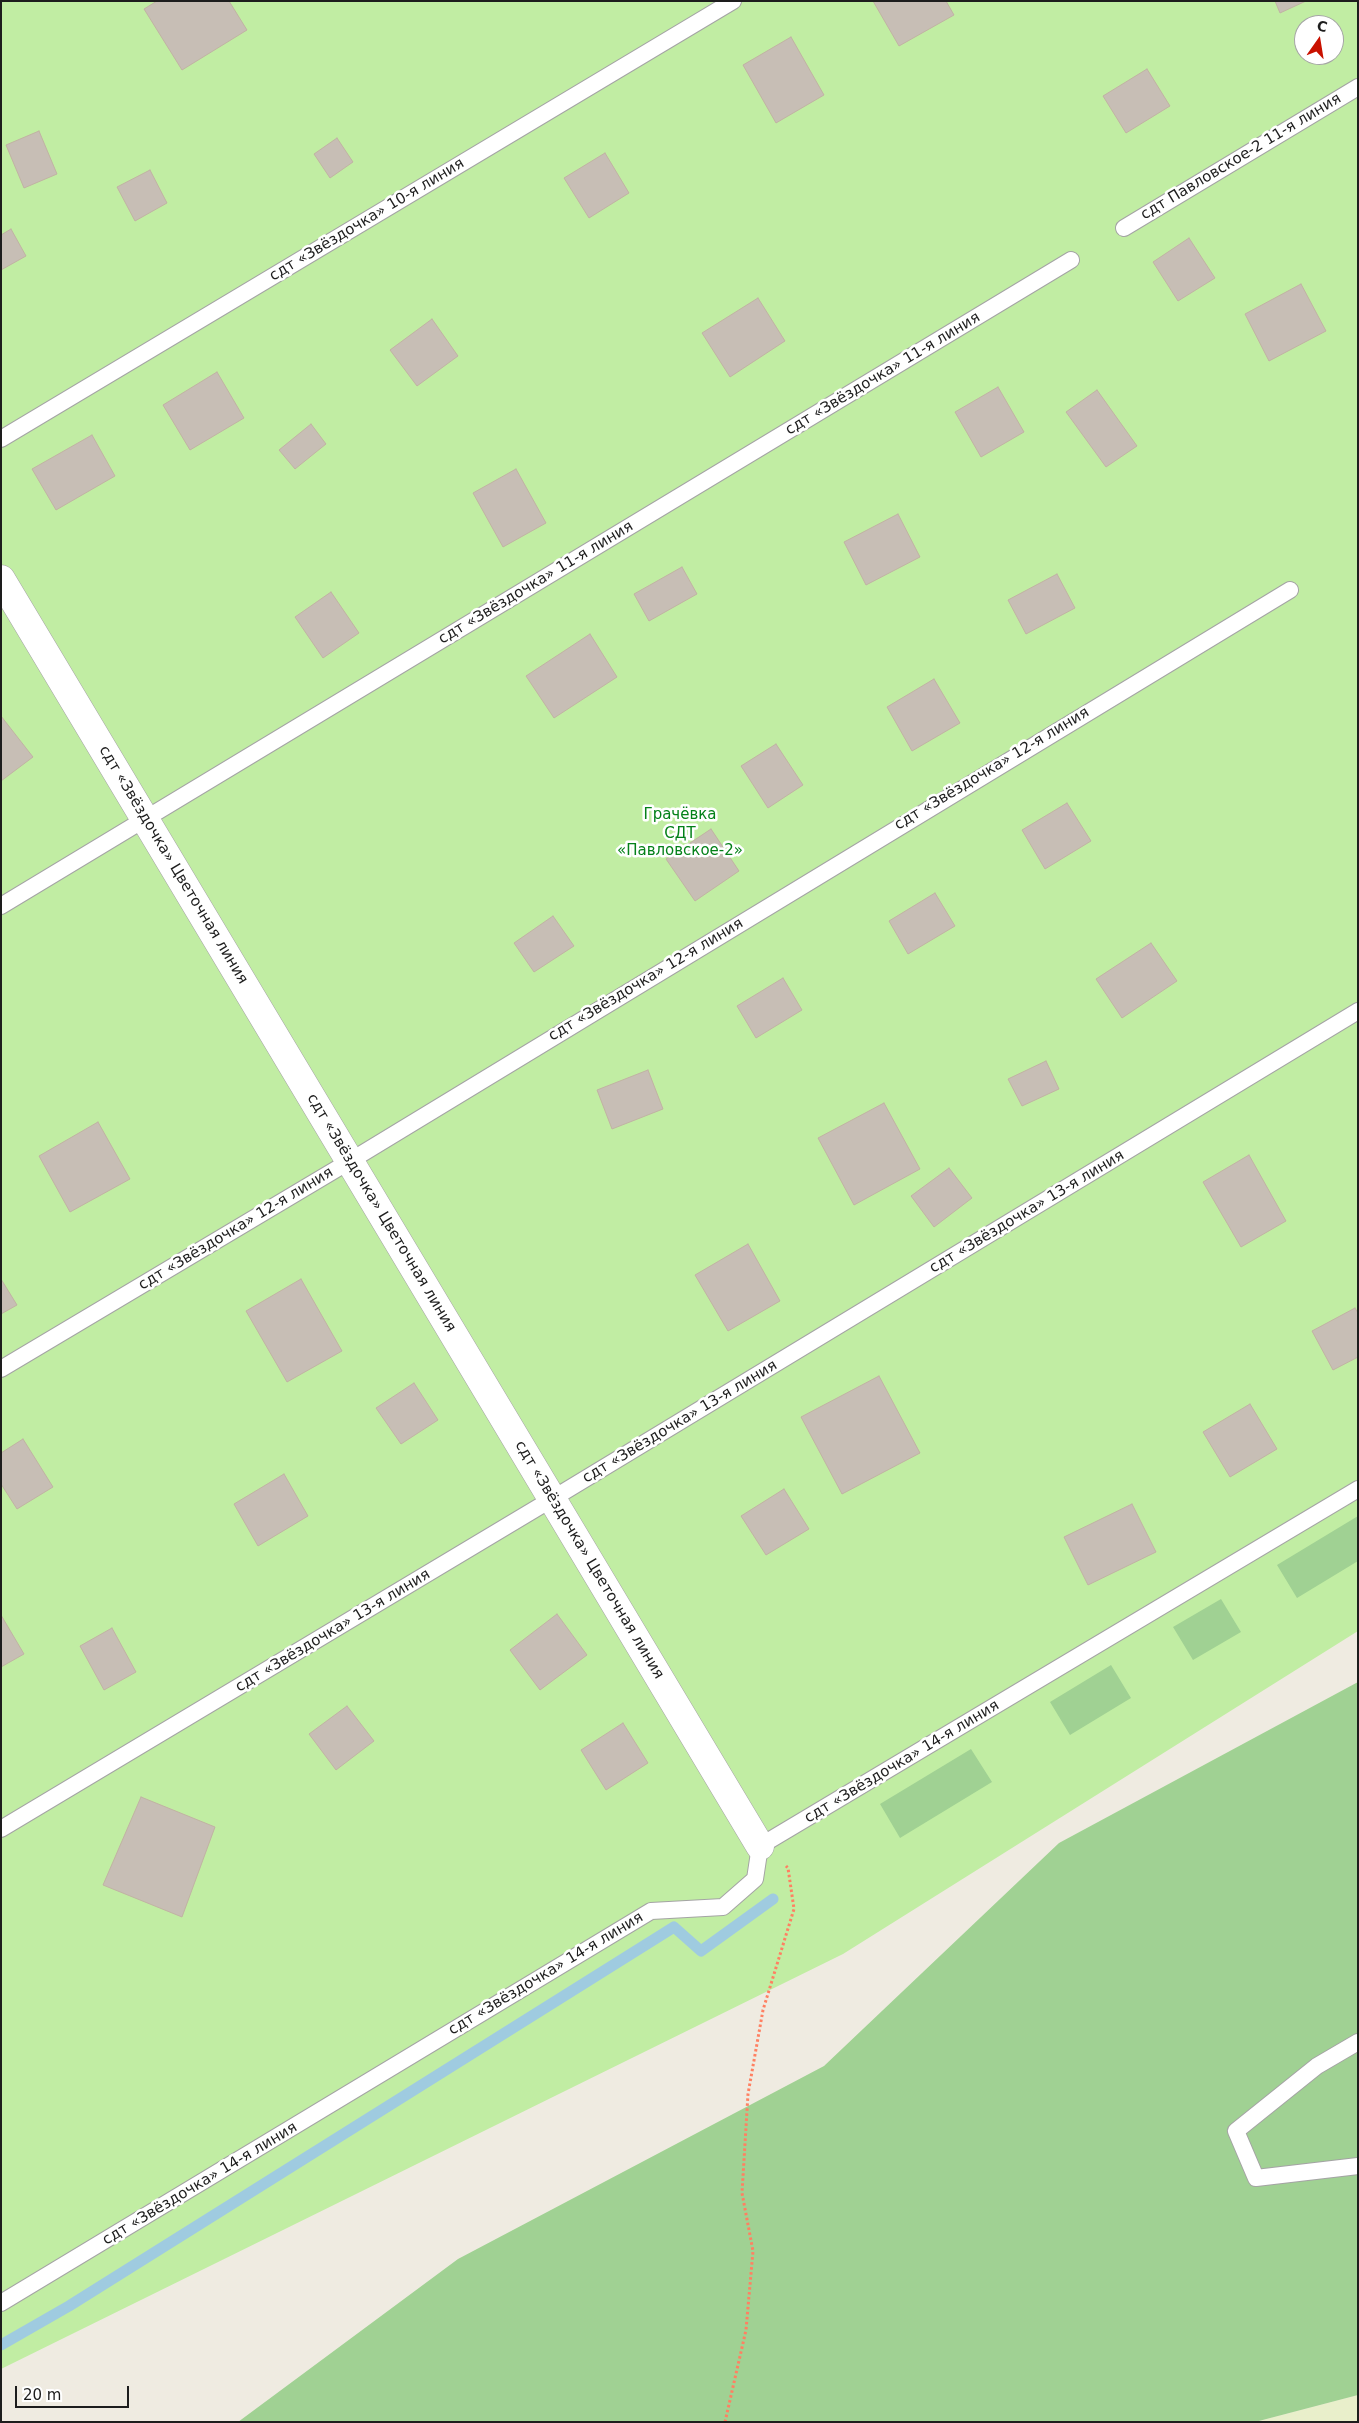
<!DOCTYPE html>
<meta charset="utf-8">
<style>
body{margin:0}
#map{position:relative;width:1359px;height:2423px;overflow:hidden;background:#efebe1;font-family:"DejaVu Sans",sans-serif}
canvas{display:block}
.frame{position:absolute;inset:0;border:2px solid #1d1d1d;pointer-events:none}
.north{position:absolute;left:1294px;top:15px;width:50px;height:50px;box-sizing:border-box;background:#fff;border:1px solid #a5a5a5;border-radius:50%;rotate:13deg;font-size:14px;font-weight:700;line-height:20px;text-align:center;color:#1d1d1d}
.north::after{content:'';display:block;margin:auto;width:18px;height:22px;background:#c91100;clip-path:polygon(50% 0,100% 100%,50% 72%,0 100%)}
.scale{position:absolute;left:15px;top:2386px;width:114px;height:22px;box-sizing:border-box;border:2px solid #1d1d1d;border-top:0;padding-left:6px;font-size:15px;line-height:18px;white-space:nowrap;color:#1d1d1d;-webkit-text-stroke:4px #fff;paint-order:stroke}
</style>
<div id="map">
<canvas width="1359" height="2423"></canvas>
<div class="frame"></div>
<div class="north">С</div>
<div class="scale">20 m</div>
</div>
<script>
const ctx = document.querySelector('canvas').getContext('2d');
ctx.lineJoin = 'round';
function fillPath(path, color) { ctx.fillStyle = color; ctx.fill(path, 'evenodd'); }
const shape = rows => new Path2D(rows.map(r => 'M' + r).join(''));
function trace(path, color, width, dash) { ctx.strokeStyle = color; ctx.lineWidth = width; ctx.lineCap = dash ? 'butt' : 'round'; ctx.setLineDash(dash || []); ctx.stroke(path); }
function label(font, color, halo, rows, align = 'center') {
  ctx.font = font + ' "DejaVu Sans",sans-serif'; ctx.lineWidth = 5; ctx.setLineDash([]); ctx.textBaseline = 'middle'; ctx.strokeStyle = halo; ctx.fillStyle = color; for (const [text, x, y, turn = 0] of rows) {
    ctx.save(); ctx.translate(x, y); ctx.rotate((+turn || 0) * Math.PI / 180); ctx.textAlign = isNaN(turn) ? turn : align; if (halo) ctx.strokeText(text, 0, 0); ctx.fillText(text, 0, 0); ctx.restore();
  }
}
fillPath(shape([
 [1358,2395,1358,2422,1255,2422]
]), '#e9efcb');
fillPath(shape([
 [1,1,1358,1,1358,1631,843,1954,1,2369],
 [1304,25,1334,25,1334,55,1304,55]
]), '#c1eda3');
fillPath(shape([
 [1358,1516,1358,1561,1297,1598,1277,1565],
 [1221,1599,1241,1632,1193,1660,1173,1627],
 [1111,1665,1131,1698,1070,1735,1050,1702],
 [1358,1682,1358,2395,1255,2422,238,2422,458,2259,824,2066,1059,1843],
 [971,1749,992,1782,900,1838,880,1804]
]), '#a0d193');
trace(shape([
 [1,2345,69,2306,674,1927,701,1951,773,1899]
]), '#9fcbe0', 11);
const building = shape([
 [157,1,229,1,247,30,182,70,144,9,157,1],
 [873,1,946,1,954,15,899,46,873,1],
 [1275,1,1306,1,1280,13,1275,1],
 [791,37,824,95,776,123,743,65,791,37],
 [1147,69,1170,106,1126,133,1103,96,1147,69],
 [39,131,57,174,24,188,6,145,39,131],
 [337,138,353,162,330,178,314,154,337,138],
 [605,153,629,193,589,218,564,178,605,153],
 [150,170,167,203,135,221,117,187,150,170],
 [11,229,26,256,1,270,1,235,11,229],
 [1189,238,1215,278,1178,301,1153,262,1189,238],
 [1301,284,1326,331,1269,361,1245,314,1301,284],
 [758,298,785,341,730,377,702,333,758,298],
 [432,319,458,356,417,386,390,350,432,319],
 [217,372,244,418,190,450,163,405,217,372],
 [998,387,1024,432,981,457,955,412,998,387],
 [1097,390,1137,446,1106,467,1066,412,1097,390],
 [311,424,326,444,295,469,279,450,311,424],
 [92,435,115,476,56,510,32,469,92,435],
 [516,469,546,523,503,547,473,493,516,469],
 [898,514,920,557,866,585,844,542,898,514],
 [682,567,697,594,649,621,634,594,682,567],
 [1057,574,1075,608,1026,634,1008,600,1057,574],
 [331,592,359,633,323,658,295,617,331,592],
 [590,634,617,677,554,718,526,676,590,634],
 [934,679,960,723,912,751,887,707,934,679],
 [1,716,33,757,1,781,1,716],
 [776,744,803,785,768,808,741,766,776,744],
 [1067,803,1091,841,1045,869,1022,830,1067,803],
 [711,829,739,871,695,901,666,859,711,829],
 [935,893,955,926,908,954,889,921,935,893],
 [553,916,574,946,534,972,514,943,553,916],
 [1151,943,1177,981,1122,1018,1096,979,1151,943],
 [783,978,802,1010,756,1038,737,1006,783,978],
 [1046,1061,1059,1089,1022,1106,1008,1079,1046,1061],
 [648,1070,663,1109,612,1129,597,1090,648,1070],
 [884,1103,920,1169,854,1205,818,1138,884,1103],
 [98,1122,130,1179,70,1212,39,1156,98,1122],
 [1249,1155,1286,1221,1241,1247,1203,1182,1249,1155],
 [949,1168,972,1198,934,1227,911,1196,949,1168],
 [748,1244,780,1301,728,1331,695,1275,748,1244],
 [1,1279,17,1305,1,1314,1,1279],
 [301,1279,342,1351,287,1382,246,1311,301,1279],
 [1355,1308,1358,1313,1358,1357,1333,1370,1312,1331,1355,1308],
 [879,1376,920,1453,842,1494,801,1417,879,1376],
 [414,1383,438,1420,401,1444,376,1408,414,1383],
 [1250,1404,1277,1449,1230,1477,1203,1432,1250,1404],
 [23,1439,53,1487,17,1509,1,1484,1,1453,23,1439],
 [284,1474,308,1516,258,1546,234,1504,284,1474],
 [784,1489,809,1529,766,1555,741,1516,784,1489],
 [1132,1504,1156,1552,1088,1585,1064,1537,1132,1504],
 [557,1614,587,1655,540,1690,510,1650,557,1614],
 [1,1615,24,1654,1,1667,1,1615],
 [112,1628,136,1672,104,1690,80,1646,112,1628],
 [347,1706,374,1741,336,1770,309,1734,347,1706],
 [623,1723,648,1763,606,1790,581,1750,623,1723],
 [141,1797,215,1827,182,1917,103,1885,141,1797]
]);
fillPath(building, '#c7beb5');
trace(building, '#c1b3a3', 1);
const lane = shape([
 [1124,228,1358,87],
 [1,439,733,1],
 [1,906,1071,260],
 [1,1369,350,1161,1290,590],
 [1,1829,552,1499,1358,1011],
 [1358,2042,1317,2066,1236,2131,1256,2178,1358,2166],
 [1,2303,651,1911,723,1907,755,1879,760,1846,1358,1489]
]);
const street = shape([
 [1,579,760,1846]
]);
trace(lane, '#a4a4a4', 18);
trace(street, '#a4a4a4', 29);
trace(shape([
 [725,2422,746,2330,753,2251,742,2193,748,2094,763,2010,794,1909,788,1868,786,1866]
]), '#ff8062', 3, [2.5, 2.5]);
trace(lane, '#fff', 16);
trace(street, '#fff', 28);
label('15px', '#1d1d1d', '#fff', [
 ["сдт Павловское-2 11-я линия",1241,157,-31],
 ["сдт «Звёздочка» 10-я линия",367,220,-31],
 ["сдт «Звёздочка» 11-я линия",883,374,-31],
 ["сдт «Звёздочка» 11-я линия",536,583,-31],
 ["сдт «Звёздочка» 12-я линия",992,769,-31],
 ["сдт «Звёздочка» Цветочная линия",173,865,59],
 ["сдт «Звёздочка» 12-я линия",646,980,-31],
 ["сдт «Звёздочка» 13-я линия",1027,1212,-31],
 ["сдт «Звёздочка» Цветочная линия",381,1213,59],
 ["сдт «Звёздочка» 12-я линия",236,1229,-31],
 ["сдт «Звёздочка» 13-я линия",680,1422,-31],
 ["сдт «Звёздочка» Цветочная линия",589,1560,59],
 ["сдт «Звёздочка» 13-я линия",333,1631,-31],
 ["сдт «Звёздочка» 14-я линия",902,1762,-31],
 ["сдт «Звёздочка» 14-я линия",546,1974,-31],
 ["сдт «Звёздочка» 14-я линия",200,2184,-31]
]);
label('15px', '#048119', '#fff', [
 ["Грачёвка",680,815],
 ["СДТ",680,834],
 ["«Павловское-2»",680,851]
]);
</script>
